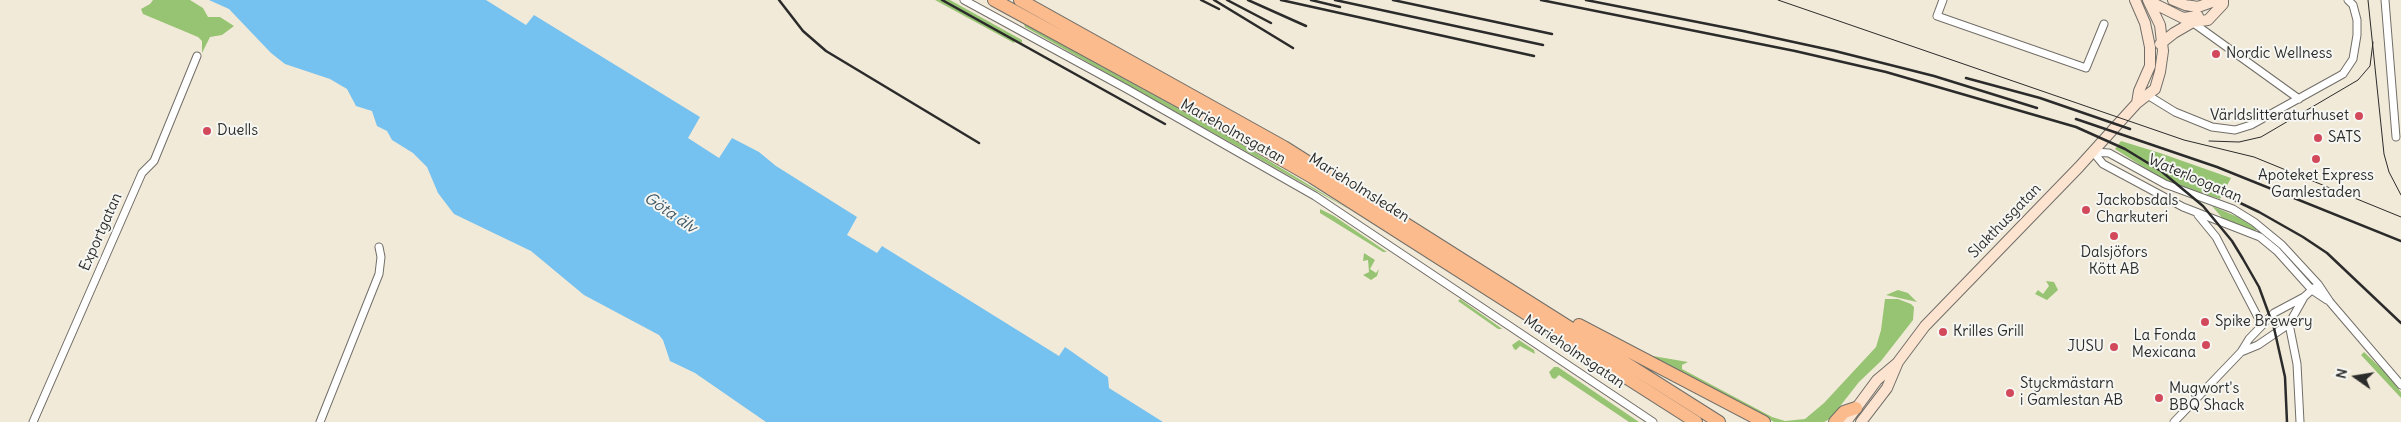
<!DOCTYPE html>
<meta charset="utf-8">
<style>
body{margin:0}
#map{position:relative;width:2401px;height:422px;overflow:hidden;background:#f2ead8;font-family:Delius,sans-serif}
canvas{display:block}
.north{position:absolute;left:2331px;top:352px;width:50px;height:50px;-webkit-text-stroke:4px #f6f6f2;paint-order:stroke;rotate:283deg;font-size:14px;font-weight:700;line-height:20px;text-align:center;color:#2b2b2b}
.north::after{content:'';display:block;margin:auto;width:18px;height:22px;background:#2b2b2b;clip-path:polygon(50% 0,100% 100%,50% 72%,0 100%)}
</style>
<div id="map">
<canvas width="2401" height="422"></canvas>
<div class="north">N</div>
</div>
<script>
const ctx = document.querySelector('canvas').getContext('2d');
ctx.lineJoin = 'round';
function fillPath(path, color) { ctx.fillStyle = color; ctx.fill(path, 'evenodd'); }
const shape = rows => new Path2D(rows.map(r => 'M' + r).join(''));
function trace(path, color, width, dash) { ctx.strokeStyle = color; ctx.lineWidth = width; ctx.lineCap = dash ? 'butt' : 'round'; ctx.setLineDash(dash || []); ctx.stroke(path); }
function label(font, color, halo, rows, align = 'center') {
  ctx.font = font + ' Delius,sans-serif'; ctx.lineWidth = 4; ctx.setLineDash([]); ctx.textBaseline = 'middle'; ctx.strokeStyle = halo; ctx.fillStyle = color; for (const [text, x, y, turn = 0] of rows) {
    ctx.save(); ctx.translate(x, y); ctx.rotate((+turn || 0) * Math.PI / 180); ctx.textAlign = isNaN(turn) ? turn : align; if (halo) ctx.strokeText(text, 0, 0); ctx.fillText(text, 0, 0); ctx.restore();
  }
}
fillPath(shape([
 [153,0,190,0,203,8,208,17,220,17,234,26,222,35,210,37,202,53,202,41,198,37,143,14,141,9,150,4],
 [935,0,950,0,1022,40,1022,43,1015,41,1014,43],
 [1024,24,1228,136,1352,211,1025,27],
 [2121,141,2160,153,2231,178,2220,199,2167,182,2115,149],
 [2212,206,2238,217,2257,229,2255,231,2224,220],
 [1320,209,1334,216,1387,252,1383,252,1320,213],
 [1364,253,1375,260,1370,269,1376,273,1379,269,1377,276,1371,280,1363,275,1369,272,1368,260,1363,261],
 [2046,281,2054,282,2058,290,2047,300,2035,294,2038,290,2043,294,2049,286],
 [1898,290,1908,293,1917,302,1886,295],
 [1460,299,1501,328,1502,329,1498,329,1458,301],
 [1885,299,1898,299,1911,304,1914,307,1913,320,1881,361,1859,382,1830,419,1824,422,1774,422,1647,355,1688,362,1682,365,1682,369,1772,417,1785,421,1805,419,1824,403,1876,347,1881,330],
 [1519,340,1534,350,1535,354,1520,346,1516,350,1514,349,1512,345],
 [2364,352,2385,372,2401,392,2401,398,2361,355],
 [1554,367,1558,367,1639,422,1629,422,1559,375,1555,379,1552,378,1549,372]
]), '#97c473');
fillPath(shape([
 [209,0,486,0,526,25,534,15,700,117,688,138,719,158,732,138,759,152,776,166,857,217,847,235,877,253,882,246,1059,356,1065,347,1108,377,1109,388,1163,422,766,422,695,373,670,361,663,340,659,335,584,295,531,251,454,214,438,193,427,167,413,153,392,140,387,131,377,126,372,111,356,106,347,89,330,79,285,64,271,53,229,9]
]), '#75c1ef');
const street = shape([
 [964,0,1127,89,1315,196,1653,422],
 [1943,0,1937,16,2086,68,2104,24],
 [2385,0,2396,137],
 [2192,22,2299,99],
 [2149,96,2175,112,2212,127,2235,130,2251,125,2343,74,2353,59,2357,35,2357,20,2353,5,2348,0],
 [2093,152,2109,153,2165,184,2233,209,2254,222,2282,245,2318,284,2330,302,2401,385],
 [2093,152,2103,164,2183,207,2260,237,2277,251,2312,290,2327,300],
 [2198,215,2216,237,2262,325],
 [2289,324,2297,364,2300,422],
 [2241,352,2258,345,2289,324,2304,297],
 [33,422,142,173,154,161,197,56],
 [320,422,379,274,381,257,379,247],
 [2174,422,2241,352,2249,339,2274,313,2304,297,2314,288]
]);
const secondary = shape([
 [2135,0,2145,23,2150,47,2150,66,2139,91,2137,103],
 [2173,0,2185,5,2198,7,2217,0],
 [2149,1,2183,18,2198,16],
 [2160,44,2174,33,2193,22,2208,20,2223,4,2223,0],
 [1846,422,1877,380,1896,364],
 [1861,422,1887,388,1898,362,1925,326,2079,167,2137,103,2155,89,2160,72,2163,51,2160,25,2148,0]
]);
const highway = shape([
 [994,0,1201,113,1312,177,1696,422],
 [1020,0,1284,147,1719,422],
 [1579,325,1764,422],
 [1835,422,1844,412,1856,408]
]);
trace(street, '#716e68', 9);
trace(secondary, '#716e68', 12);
trace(highway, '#716e68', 14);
trace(street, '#fff', 7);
trace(secondary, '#fde4d1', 10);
trace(highway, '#fbbb8d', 12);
trace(shape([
 [1778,0,2184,140,2254,157,2401,217],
 [2368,0,2384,154,2389,172,2401,195],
 [2209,141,2239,142,2261,137,2358,80,2370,66,2373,42]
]), '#2b2b2b', 1);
trace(shape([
 [779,0,803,31,826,51,979,143],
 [942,0,1165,124],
 [1201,0,1219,9],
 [1214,0,1293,48],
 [1227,0,1271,23],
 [1248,0,1306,26],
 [1281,0,1534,56],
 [1311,0,1340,7],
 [1335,0,1543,45],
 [1393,0,1552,34],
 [1541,0,1795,51,1886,72,2076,127,2125,149,2161,171,2203,206,2232,241,2243,259,2259,287,2274,328,2285,377,2287,422],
 [1586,0,1743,31,1835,51,1934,76,2037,108],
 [1966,78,2040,98,2130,129],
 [2076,119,2217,167,2401,241],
 [2159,164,2259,212,2303,237,2327,253,2401,323]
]), '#2b2b2b', 2.5);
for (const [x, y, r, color] of [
 [2216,54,5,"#d1495b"],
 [2359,116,5,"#d1495b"],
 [207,131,5,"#d1495b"],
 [2318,138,5,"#d1495b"],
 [2316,159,5,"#d1495b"],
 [2086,210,5,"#d1495b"],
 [2114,236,5,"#d1495b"],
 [2205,322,5,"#d1495b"],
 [1943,332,5,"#d1495b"],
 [2206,345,5,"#d1495b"],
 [2114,347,5,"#d1495b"],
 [2010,393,5,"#d1495b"],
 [2159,398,5,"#d1495b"]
]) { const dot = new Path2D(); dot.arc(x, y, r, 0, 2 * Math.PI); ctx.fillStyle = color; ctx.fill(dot); trace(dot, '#f6f6f2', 2); }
label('15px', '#2b2b2b', '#f6f6f2', [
 ["Nordic Wellness",2226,54],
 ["Världslitteraturhuset",2349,116,"right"],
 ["Duells",217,131],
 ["SATS",2328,138],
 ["Apoteket Express",2316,176,"center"],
 ["Gamlestaden",2316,193,"center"],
 ["Jackobsdals",2096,201],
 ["Charkuteri",2096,218],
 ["Dalsjöfors",2114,253,"center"],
 ["Kött AB",2114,270,"center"],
 ["Spike Brewery",2215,322],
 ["Krilles Grill",1953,332],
 ["La Fonda",2196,336,"right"],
 ["Mexicana",2196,353,"right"],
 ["JUSU",2104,347,"right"],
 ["Styckmästarn",2020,384],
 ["i Gamlestan AB",2020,401],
 ["Mugwort's",2169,389],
 ["BBQ Shack",2169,406]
], 'left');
label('15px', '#2b2b2b', '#f6f6f2', [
 ["Marieholmsgatan",1233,132,29],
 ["Waterloogatan",2195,179,23],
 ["Marieholmsleden",1359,188,32],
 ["Slakthusgatan",2005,221,-46],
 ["Exportgatan",101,232,-66],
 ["Marieholmsgatan",1574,352,34]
]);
label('italic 16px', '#415866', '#f6f6f2', [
 ["Göta älv",670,213,34]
]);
</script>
